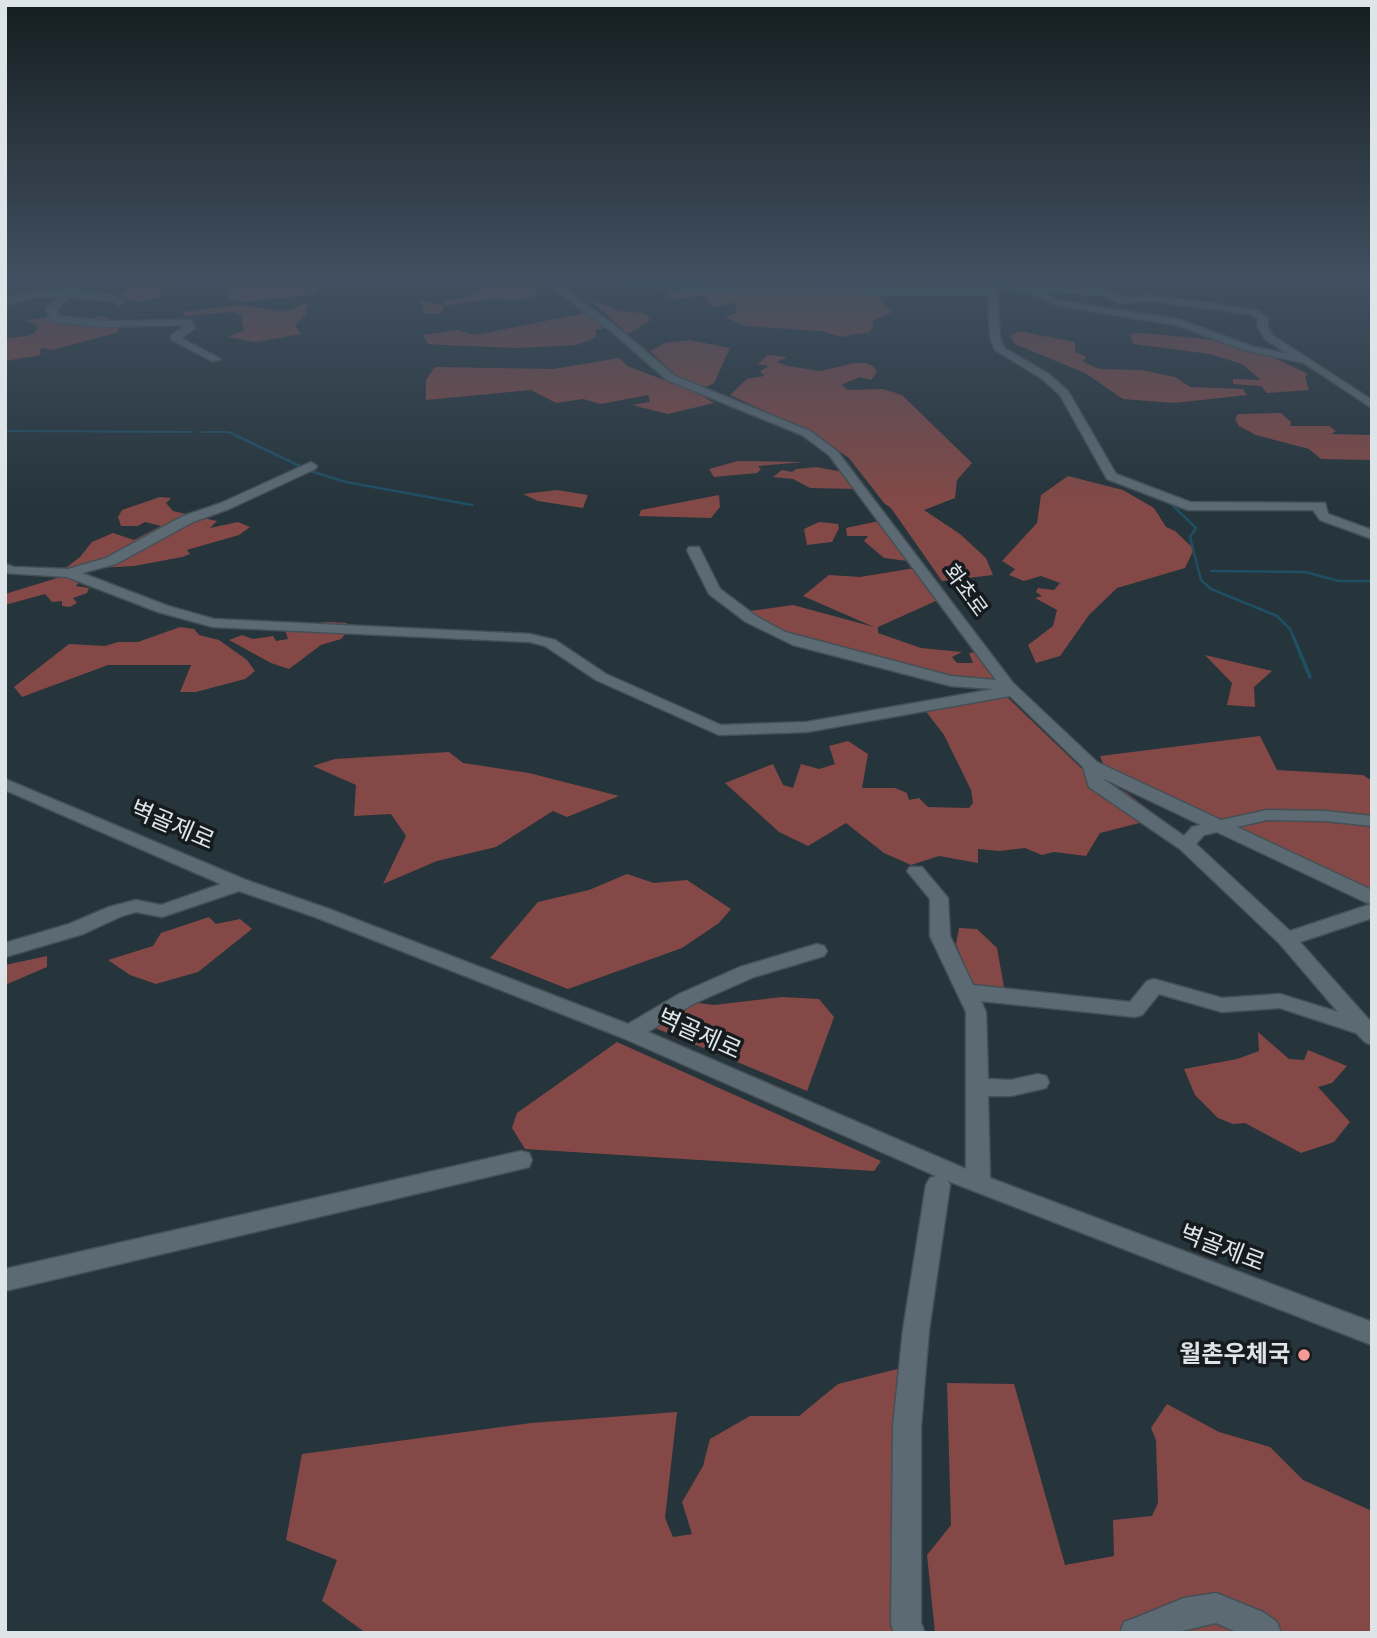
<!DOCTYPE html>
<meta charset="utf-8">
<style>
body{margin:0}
#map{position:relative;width:1377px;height:1638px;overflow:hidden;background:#26343b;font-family:Karla,sans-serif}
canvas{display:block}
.frame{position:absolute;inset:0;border:7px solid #dde5e9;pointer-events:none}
</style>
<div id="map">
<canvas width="1377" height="1638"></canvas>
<div class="frame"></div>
</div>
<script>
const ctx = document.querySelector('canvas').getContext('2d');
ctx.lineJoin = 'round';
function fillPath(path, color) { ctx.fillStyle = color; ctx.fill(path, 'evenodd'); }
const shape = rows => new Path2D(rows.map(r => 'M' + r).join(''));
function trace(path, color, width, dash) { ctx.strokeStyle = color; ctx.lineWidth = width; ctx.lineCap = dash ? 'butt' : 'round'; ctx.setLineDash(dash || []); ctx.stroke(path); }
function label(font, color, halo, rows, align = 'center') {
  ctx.font = font + ' Karla,"Noto Sans KR",sans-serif'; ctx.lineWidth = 7; ctx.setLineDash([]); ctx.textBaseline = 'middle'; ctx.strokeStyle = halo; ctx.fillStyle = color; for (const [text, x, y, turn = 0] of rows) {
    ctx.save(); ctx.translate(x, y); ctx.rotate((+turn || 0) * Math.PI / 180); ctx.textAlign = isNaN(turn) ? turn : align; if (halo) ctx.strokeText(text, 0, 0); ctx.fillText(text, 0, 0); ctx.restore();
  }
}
fillPath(shape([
 [143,280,179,280,158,288,162,297,138,302,118,296,129,284],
 [227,280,302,280,317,289,315,294,237,303,240,300,230,300,230,291,223,284],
 [513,280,539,287,534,291,541,294,524,300,505,301,497,298,443,306,443,312,438,314,422,313,424,308,418,301,442,305,443,301,469,296,478,289,496,287,503,282],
 [727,280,819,280,787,282,776,288,859,290,876,295,892,312,873,321,873,327,869,332,841,337,821,331,745,326,725,317,737,313,735,302,716,308,708,303,705,295,672,300,668,294,688,286,725,286],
 [590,300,620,311,644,313,651,320,628,334],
 [303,304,309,305,305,311,308,312,295,326,301,334,255,342,228,337,245,330,241,324,243,315,232,312,184,316,183,312,238,305,280,311,292,310],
 [585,313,604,328,596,330,595,338,576,345,517,348,444,345,428,344,423,335,457,330,475,335],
 [56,316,90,319,102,316,122,326,117,330,119,332,52,350,44,348,39,350,41,355,5,361,5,339,31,335,37,330,36,324,24,321],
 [1019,331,1075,342,1075,352,1087,357,1082,361,1099,369,1141,370,1175,377,1190,387,1243,389,1247,395,1174,403,1123,399,1085,373,1015,344,1010,336],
 [1143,333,1216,340,1268,355,1308,374,1305,377,1309,390,1267,393,1261,386,1233,384,1233,379,1261,380,1242,364,1210,354,1134,344,1129,334],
 [690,340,730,348,714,383,706,387,680,379,650,351,665,343],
 [768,355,787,357,777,362,788,366,820,371,855,363,866,363,874,367,877,372,871,380,860,377,841,385,848,390,883,389,902,395,972,463,957,480,955,498,924,510,960,534,986,558,993,575,942,581,891,508,884,503,849,458,816,435,730,395,747,379,764,376,760,371,769,366,758,364],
 [619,358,627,366,696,392,714,403,668,414,632,405,650,402,648,395,601,404,583,399,556,403,531,390,426,400,426,380,435,367,553,369],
 [1281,413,1291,422,1290,426,1329,426,1336,431,1331,434,1372,435,1372,460,1321,459,1309,449,1256,435,1239,426,1235,419,1238,414],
 [738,461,746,461,804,462,758,466,761,469,757,473,714,477,709,469],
 [816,467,843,472,857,489,810,488,793,479,773,477,782,470,792,472,796,469],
 [1068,476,1123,490,1154,508,1166,527,1175,531,1194,549,1185,568,1117,588,1089,615,1060,656,1036,663,1028,645,1053,626,1057,610,1035,598,1042,596,1036,592,1038,588,1054,590,1060,583,1041,576,1024,581,1009,575,1015,569,1002,561,1037,523,1041,495],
 [557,490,588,495,583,508,538,501,523,494],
 [719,495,720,507,711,518,639,516,641,510],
 [160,497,171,498,166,503,173,511,217,521,210,528,238,522,250,527,239,535,187,550,190,554,182,557,134,566,63,570,80,557,92,542,113,533,134,540,161,526,145,522,138,526,121,526,118,517,122,510],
 [879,521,906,556,908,561,884,558,864,541,868,536,847,536,846,528],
 [819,522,838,524,839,528,832,542,807,545,804,529],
 [915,568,938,600,878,627,878,633,921,648,962,652,952,657,957,663,973,663,969,653,978,652,995,679,962,679,789,636,755,617,750,611,793,605,874,627,803,596,829,575,860,577],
 [67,575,81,579,76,586,89,588,87,593,73,598,77,603,70,607,62,606,62,601,52,602,45,594,5,605,5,594],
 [329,622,347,623,347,632,341,639,321,645,289,669,271,663,229,640,242,635,253,639,273,636,276,641,288,639,285,630,304,624],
 [180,627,194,629,199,635,219,640,247,660,255,671,245,679,196,692,180,692,191,665,108,665,22,697,14,687,69,644,105,646,118,642,138,642],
 [1205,655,1272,671,1254,687,1255,707,1227,705,1232,683],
 [1007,697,1081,768,1127,793,1159,818,1100,833,1086,856,1054,852,1042,855,1025,848,999,851,978,849,978,863,939,856,911,865,884,853,846,823,808,846,779,832,725,783,773,764,783,785,793,788,801,764,819,769,835,764,829,746,848,741,868,754,862,788,895,788,907,793,909,800,919,798,928,807,969,808,973,803,971,790,944,735,925,710],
 [1260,736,1277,770,1363,775,1372,781,1372,894,1104,766,1100,756],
 [449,752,463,763,529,773,619,796,567,817,553,811,496,847,437,861,383,884,406,836,391,814,354,816,356,785,313,766,335,759],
 [627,874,654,883,687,880,731,909,719,923,682,948,568,989,490,958,538,902,589,890],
 [209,917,216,924,240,919,252,929,198,972,156,984,130,975,108,960,153,946,161,933],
 [959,928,977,929,997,948,1004,987,994,989,972,984,956,944],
 [47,956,47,967,5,985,5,965],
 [782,997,819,999,834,1017,807,1091,653,1027,690,1002,714,1005],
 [1258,1032,1289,1059,1304,1060,1308,1050,1347,1066,1332,1083,1318,1087,1350,1122,1334,1142,1301,1153,1245,1123,1233,1124,1218,1118,1195,1095,1184,1069,1237,1059,1259,1051],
 [617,1042,881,1161,874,1171,525,1149,512,1128,517,1113],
 [901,1368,897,1633,366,1633,322,1601,337,1560,286,1540,302,1454,531,1423,677,1412,665,1518,673,1537,692,1534,682,1502,703,1466,710,1439,750,1416,799,1416,838,1384],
 [947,1383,1014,1384,1065,1565,1114,1556,1113,1520,1152,1516,1158,1503,1156,1440,1151,1428,1167,1404,1219,1432,1270,1447,1303,1480,1372,1511,1372,1633,935,1633,927,1555,951,1525]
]), '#844946');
trace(shape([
 [5,431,191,432],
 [202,432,229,432,241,438]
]), '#1e4f63', 2);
trace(shape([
 [237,436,302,467],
 [310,471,346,482,472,505],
 [1168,501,1196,528,1190,537,1201,580,1211,589,1277,616,1290,629,1294,638],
 [1211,571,1305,572,1339,581,1372,581]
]), '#1e4f63', 2.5);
trace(shape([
 [1293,636,1310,677]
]), '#1e4f63', 3.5);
const minor = shape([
 [82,280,92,280,76,292,113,295,124,302,119,305,111,301,69,297,56,310,59,316,103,321,192,320,195,328,181,338,221,359,212,361,171,340,171,336,185,325,103,327,55,322,50,319,46,309,59,297,37,297,5,305,5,299,37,291,65,291,82,280],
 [542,280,552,280,618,328,675,376,810,431,837,451,1013,683,1097,762,1221,820,1267,810,1325,811,1372,816,1372,826,1325,821,1267,820,1237,827,1372,890,1372,918,1300,942,1372,1023,1372,1045,1365,1042,1356,1033,1280,1008,1222,1012,1159,994,1142,1015,1135,1017,981,1001,986,1012,988,1079,1011,1080,1038,1074,1046,1076,1049,1082,1046,1088,1011,1096,988,1096,990,1178,1372,1322,1372,1345,948,1181,950,1185,929,1330,921,1426,921,1623,925,1633,894,1633,891,1624,893,1426,903,1330,926,1185,930,1178,936,1176,623,1038,315,917,239,891,162,917,136,912,122,916,83,934,5,957,5,943,69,924,109,907,136,900,161,905,221,884,5,790,5,779,246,880,329,909,628,1024,679,994,740,967,817,944,824,946,827,951,824,956,754,977,693,1004,648,1032,966,1169,966,1012,930,936,930,899,907,871,910,867,922,867,948,898,950,936,973,985,1130,1002,1147,981,1154,979,1222,998,1280,994,1338,1012,1280,944,1180,849,1089,787,1083,767,1010,696,807,732,719,735,596,680,545,646,530,642,213,627,158,612,67,577,5,573,5,564,14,567,68,569,106,558,183,516,221,503,311,462,317,466,315,469,229,509,193,522,116,564,82,573,168,606,214,619,530,634,555,640,606,674,721,725,807,722,994,689,951,686,793,645,746,622,709,594,687,550,689,547,699,547,720,589,756,616,785,632,951,676,996,680,829,455,802,435,667,380,612,332,542,280],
 [1102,778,1201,825,1192,827,1184,836,1102,778],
 [1217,832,1365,902,1371,904,1290,931,1196,844,1204,835,1217,832],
 [585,280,633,280,762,288,987,289,992,283,1023,284,1104,289,1121,297,1152,295,1256,310,1268,318,1267,325,1272,335,1372,400,1372,408,1304,363,1244,350,1176,325,1059,306,1021,290,997,289,1000,337,1004,348,1049,374,1068,391,1116,474,1190,502,1325,503,1328,514,1372,530,1372,539,1320,520,1313,510,1188,510,1107,479,1060,395,1041,378,995,350,990,337,988,295,762,294,589,283,585,280],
 [1039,291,1102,295,1119,303,1152,301,1250,314,1258,319,1257,325,1265,339,1288,354,1251,346,1181,320,1061,301,1039,291],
 [521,1151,529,1153,532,1160,529,1167,521,1169,5,1291,5,1269,521,1151],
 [1216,1593,1263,1612,1277,1622,1281,1633,1239,1633,1216,1623,1173,1633,1120,1633,1124,1622,1135,1618,1184,1598,1216,1593]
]);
trace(minor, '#455056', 3);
fillPath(minor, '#5c6b73');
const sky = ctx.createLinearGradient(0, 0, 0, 509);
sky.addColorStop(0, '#151d20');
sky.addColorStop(0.55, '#415060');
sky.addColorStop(1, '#41506000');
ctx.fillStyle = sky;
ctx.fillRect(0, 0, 1377, 509);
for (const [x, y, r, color] of [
 [1304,1355,7,"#f59b97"]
]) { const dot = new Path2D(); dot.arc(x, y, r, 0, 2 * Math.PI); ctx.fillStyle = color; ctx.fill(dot); trace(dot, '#151b1e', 2.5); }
label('21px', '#dde5e9', '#151b1e', [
 ["화초로",965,591,54]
]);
label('24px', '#dde5e9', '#151b1e', [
 ["벽골제로",172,826,23],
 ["벽골제로",699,1035,24],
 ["벽골제로",1222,1249,21]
]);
label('bold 24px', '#dde5e9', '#151b1e', [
 ["월촌우체국",1290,1355]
], 'right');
</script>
